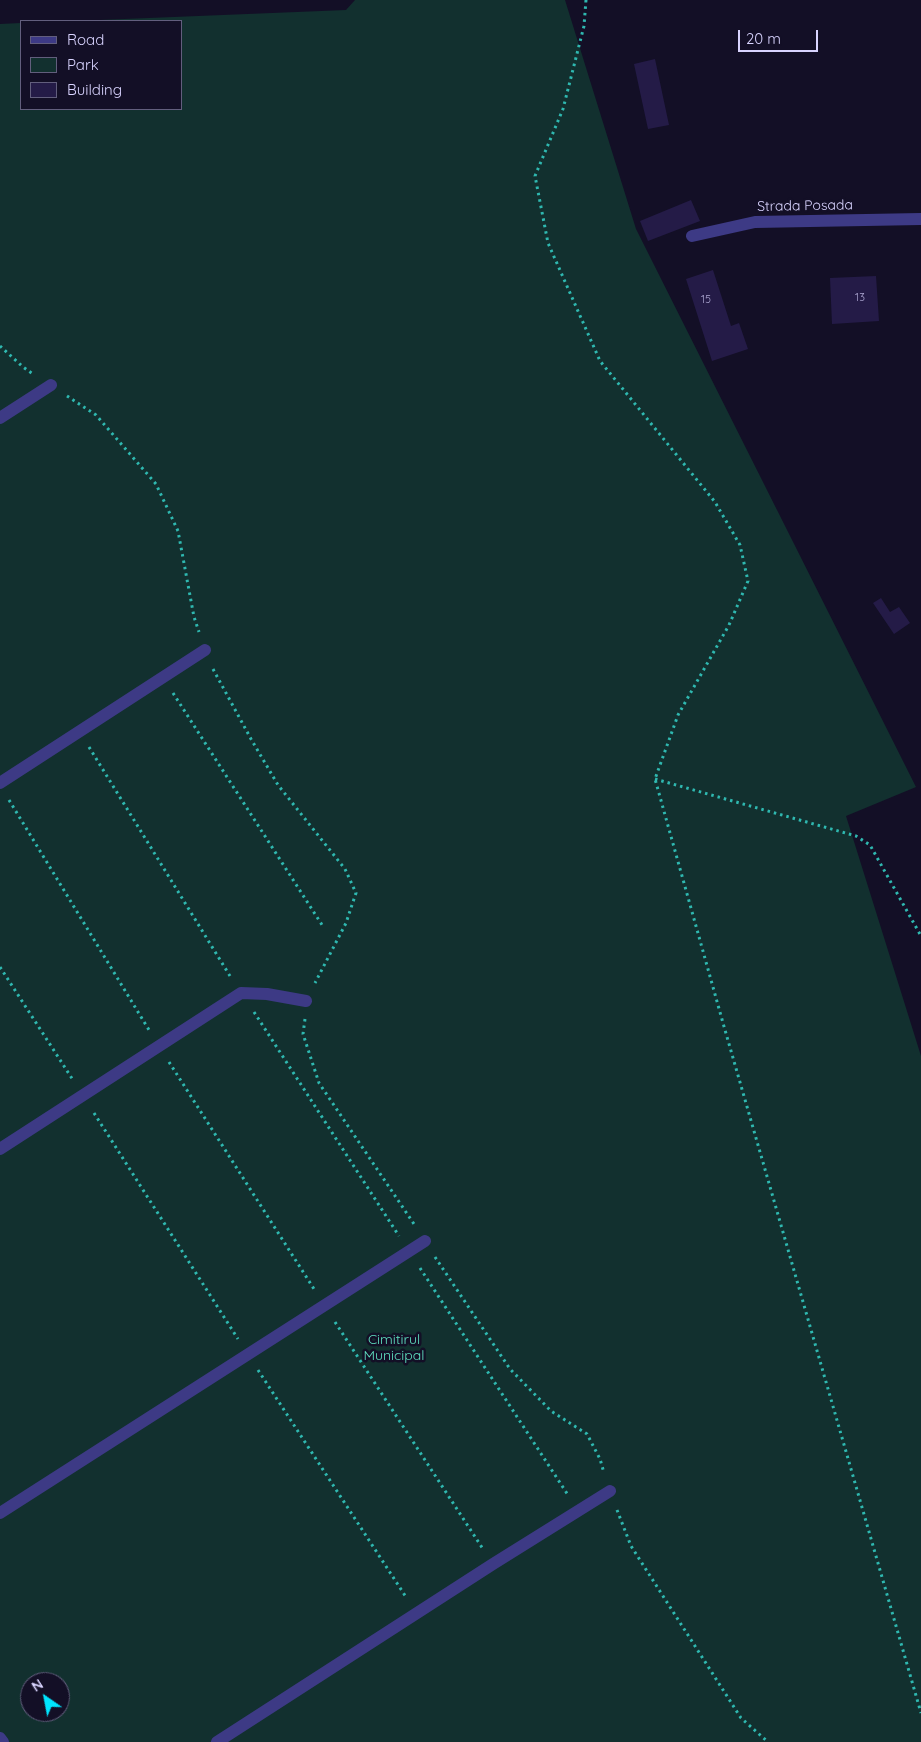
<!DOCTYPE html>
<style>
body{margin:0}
#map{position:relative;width:921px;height:1742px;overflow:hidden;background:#130f26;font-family:Quicksand,sans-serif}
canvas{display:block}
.legend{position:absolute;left:20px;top:20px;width:162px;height:90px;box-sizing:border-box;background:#130f26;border:1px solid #625e7d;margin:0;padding:6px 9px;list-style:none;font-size:15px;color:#d9d4ff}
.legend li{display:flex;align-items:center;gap:10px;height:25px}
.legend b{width:25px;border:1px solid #625e7d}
.north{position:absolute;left:20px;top:1672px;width:50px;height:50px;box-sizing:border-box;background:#130f26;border:1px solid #625e7d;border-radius:50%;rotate:327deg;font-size:14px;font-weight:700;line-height:20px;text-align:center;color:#d9d4ff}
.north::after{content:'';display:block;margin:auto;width:18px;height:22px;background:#00e5ff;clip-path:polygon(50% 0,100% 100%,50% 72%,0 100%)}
.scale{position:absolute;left:738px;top:30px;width:80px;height:22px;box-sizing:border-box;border:2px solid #d9d4ff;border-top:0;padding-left:6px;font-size:15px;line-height:18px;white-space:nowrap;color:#d9d4ff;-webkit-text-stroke:4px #130f26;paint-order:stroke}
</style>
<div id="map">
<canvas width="921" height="1742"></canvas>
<ul class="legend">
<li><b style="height:6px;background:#3d3a85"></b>Road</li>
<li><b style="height:14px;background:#12302f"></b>Park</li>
<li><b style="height:14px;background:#241b47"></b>Building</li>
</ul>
<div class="north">N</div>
<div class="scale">20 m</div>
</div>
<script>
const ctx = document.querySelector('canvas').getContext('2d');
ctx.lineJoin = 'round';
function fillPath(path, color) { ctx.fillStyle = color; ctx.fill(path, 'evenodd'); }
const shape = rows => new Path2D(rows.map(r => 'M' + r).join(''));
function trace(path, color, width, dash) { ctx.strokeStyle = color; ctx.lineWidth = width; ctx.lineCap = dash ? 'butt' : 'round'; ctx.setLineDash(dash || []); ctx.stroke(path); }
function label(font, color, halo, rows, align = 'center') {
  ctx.font = font + ' Quicksand,sans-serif'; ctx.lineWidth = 5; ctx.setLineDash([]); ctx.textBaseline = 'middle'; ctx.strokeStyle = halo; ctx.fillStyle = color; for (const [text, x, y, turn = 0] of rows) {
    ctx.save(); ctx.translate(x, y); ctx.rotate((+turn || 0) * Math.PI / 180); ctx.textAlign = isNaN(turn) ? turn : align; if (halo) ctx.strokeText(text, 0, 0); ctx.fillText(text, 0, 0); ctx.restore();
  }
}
fillPath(shape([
 [355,0,565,0,636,229,916,787,846,816,921,1056,921,1742,0,1742,0,24,21,23,21,109,181,109,181,21,75,21,346,10],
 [30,1682,60,1682,60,1712,30,1712]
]), '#12302f');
fillPath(shape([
 [655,59,669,125,648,129,634,64],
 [691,200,700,221,648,241,640,221],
 [713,270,731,326,739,323,748,349,712,361,686,279],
 [876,276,879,321,832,324,830,278],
 [881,598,890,612,899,607,910,623,894,634,873,603]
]), '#241b47');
trace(shape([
 [586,0,584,26,563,109,535,176,548,243,600,361,715,502,740,545,748,581,729,625,678,715,655,779,723,1023,921,1713],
 [0,346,23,367,33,374],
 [67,396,96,415,156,484,178,531,194,617,199,632],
 [213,669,251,739,278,785,345,869,356,893,346,923,315,983],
 [173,693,324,928],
 [89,747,230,976],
 [655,779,856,836,870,845,921,936],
 [9,800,149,1030],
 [0,967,73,1080],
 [254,1012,399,1236],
 [305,1019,303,1034,319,1083,414,1224],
 [169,1062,314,1289],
 [94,1113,238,1339],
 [435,1257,510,1369,551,1411,587,1434,600,1459,604,1473],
 [420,1268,568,1495],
 [335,1322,483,1549],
 [258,1370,406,1597],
 [617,1510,631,1546,741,1718,768,1742]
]), '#2fb8b0', 3, [2.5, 4]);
trace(shape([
 [692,236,755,222,921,219],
 [0,418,51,385],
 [0,783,205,650],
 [0,1149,241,993,267,994,306,1001],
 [0,1513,425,1241],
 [0,1738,3,1742],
 [217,1742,493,1564,610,1491]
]), '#3d3a85', 12);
label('11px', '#aca6d1', null, [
 ["13",860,298],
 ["15",706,300]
]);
label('14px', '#d9d4ff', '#130f26', [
 ["Strada Posada",805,206,-1]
]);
label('14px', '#5fe0c0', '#130f26', [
 ["Cimitirul",394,1340],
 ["Municipal",394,1356]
]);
</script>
